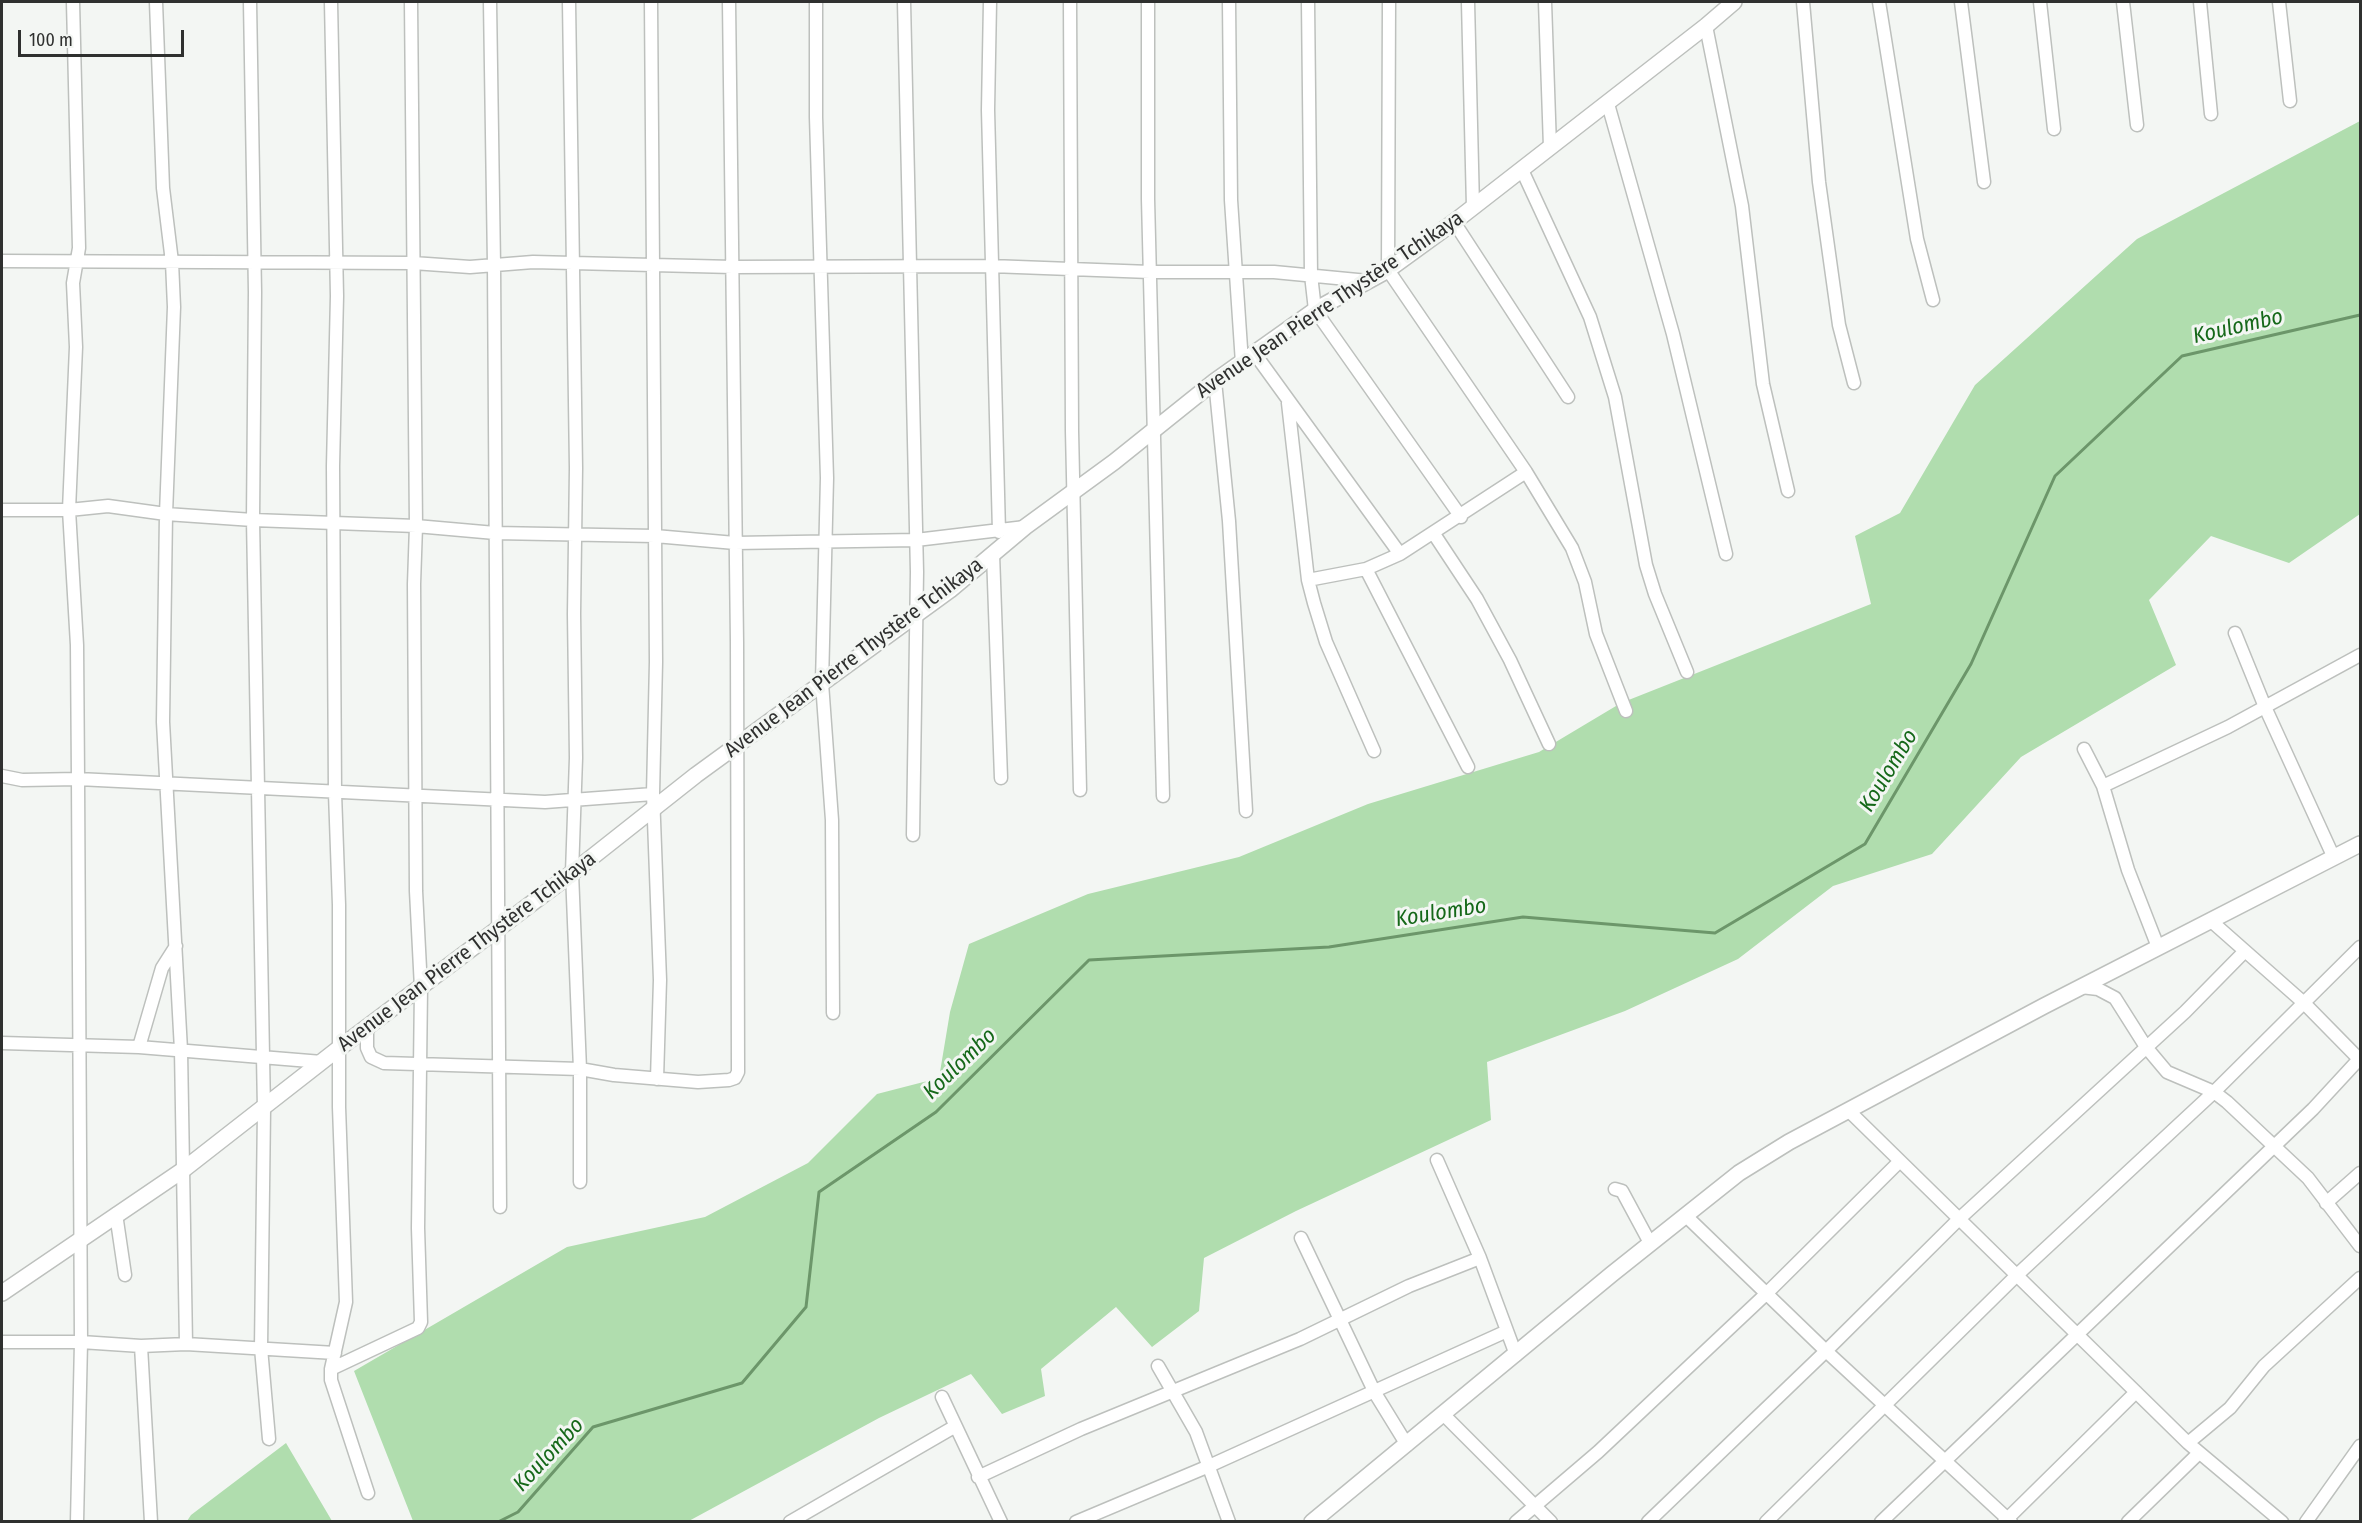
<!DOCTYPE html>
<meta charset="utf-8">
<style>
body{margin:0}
#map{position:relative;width:2362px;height:1523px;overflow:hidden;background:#f3f6f3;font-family:"Fira Sans Condensed",sans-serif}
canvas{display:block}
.frame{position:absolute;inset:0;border:3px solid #2f302f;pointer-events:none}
.scale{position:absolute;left:18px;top:30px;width:166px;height:27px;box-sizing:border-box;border:3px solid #2f302f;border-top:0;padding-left:8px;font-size:18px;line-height:21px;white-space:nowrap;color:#2f302f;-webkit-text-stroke:4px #f3f6f3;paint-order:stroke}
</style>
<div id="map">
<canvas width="2362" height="1523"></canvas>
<div class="frame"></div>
<div class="scale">100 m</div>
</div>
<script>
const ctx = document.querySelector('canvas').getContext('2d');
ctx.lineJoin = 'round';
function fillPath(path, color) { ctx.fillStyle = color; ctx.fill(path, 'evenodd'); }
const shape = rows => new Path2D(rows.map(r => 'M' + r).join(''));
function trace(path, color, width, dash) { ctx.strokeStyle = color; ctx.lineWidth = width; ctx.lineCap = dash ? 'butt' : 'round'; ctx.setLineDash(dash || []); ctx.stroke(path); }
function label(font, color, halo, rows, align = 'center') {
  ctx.font = font + ' "Fira Sans Condensed",sans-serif'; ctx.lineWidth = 6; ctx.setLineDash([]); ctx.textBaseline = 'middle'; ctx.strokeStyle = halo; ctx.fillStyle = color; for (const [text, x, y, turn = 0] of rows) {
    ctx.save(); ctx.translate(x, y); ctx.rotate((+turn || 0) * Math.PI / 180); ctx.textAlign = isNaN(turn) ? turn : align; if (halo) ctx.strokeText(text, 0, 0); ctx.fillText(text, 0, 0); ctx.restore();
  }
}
fillPath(shape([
 [2360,121,2360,514,2289,563,2211,536,2149,600,2176,665,2021,757,1932,854,1833,886,1738,959,1625,1011,1487,1062,1491,1120,1296,1211,1204,1258,1199,1311,1152,1347,1116,1307,1041,1369,1045,1396,1002,1414,971,1374,879,1418,687,1522,413,1521,354,1371,567,1247,705,1217,808,1163,877,1094,939,1078,950,1012,969,944,1088,894,1239,857,1368,804,1539,752,1621,703,1871,604,1855,536,1900,513,1975,385,2137,239],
 [286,1443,332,1521,187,1521,191,1515]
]), '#b0ddae');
trace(shape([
 [498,1522,518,1512,593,1427,742,1383,806,1307,819,1192,936,1112,1089,960,1329,947,1523,917,1715,933,1865,844,1971,664,2055,476,2182,356,2360,315]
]), '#6c966a', 3);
const minor = shape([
 [73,2,79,248,73,283,76,347,69,510,77,645,78,779,81,1342,77,1522],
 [156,2,163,188,172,262,174,307,166,514,163,722,181,1050,186,1344],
 [250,2,255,292,253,520,264,1109,261,1348,269,1439],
 [331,2,337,296,333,466,335,793,339,905,339,1107,346,1302,331,1369,331,1380,368,1493],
 [490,2,494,265,500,1207],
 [569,2,576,468,574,614,576,758,572,873,580,1069,580,1182],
 [651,2,656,662,653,794,660,980,657,1079],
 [816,2,816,117,827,478,822,683,832,820,833,1013],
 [904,2,917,572,913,835],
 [990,2,988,110,999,532],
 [1070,2,1072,431,1080,790],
 [1148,2,1148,199,1163,796],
 [1229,2,1231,200,1242,363],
 [1308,2,1311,275,1315,310,1461,517],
 [1389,2,1388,270,1526,472,1572,548,1585,582,1596,634,1626,711],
 [1468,2,1473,207],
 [1545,2,1550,147],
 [1803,2,1819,182,1839,325,1854,383],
 [1879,2,1917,239,1933,300],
 [1961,2,1984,182],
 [2040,2,2054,129],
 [2123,2,2137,125],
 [2200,2,2211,114],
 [2279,2,2290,101],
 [1706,26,1742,206,1763,384,1788,491],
 [1608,104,1673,334,1726,554],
 [1522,170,1590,317,1615,397,1646,565,1655,594,1687,672],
 [1454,222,1568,397],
 [2,261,413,263,470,267,533,262,733,267,991,266,1150,272,1274,272,1368,281],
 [1255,354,1400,554],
 [1215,381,1229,521,1246,811],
 [1288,403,1308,580,1314,603,1326,642,1374,751],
 [2,510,69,510,108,506,166,514,253,520,416,526,495,533,655,536,735,543,916,540,1025,527],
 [1434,534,1477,599,1510,660,1549,744],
 [993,554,1001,778],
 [1366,569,1468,767],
 [1308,580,1366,569,1400,554,1526,472],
 [2235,633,2265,707,2334,858],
 [2084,749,2103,786,2128,870,2158,947],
 [2,776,22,780,78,779,545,802,653,794],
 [2103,786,2228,727,2360,655],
 [2210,920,2304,1003,2360,1060],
 [2081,987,2098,989,2115,998,2146,1047,2167,1072,2214,1092,2227,1102,2308,1178,2360,1246],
 [367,1028,367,1048,371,1057,384,1063,580,1069,614,1075,698,1082,729,1080,735,1078,738,1072,737,642,729,2],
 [2,1043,139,1047,322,1062],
 [139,1047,162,968,176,946],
 [1849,1111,2188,1443,2282,1522],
 [1437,1160,1480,1258,1516,1355],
 [1615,1189,1622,1191,1650,1243],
 [2326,1203,2360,1173],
 [116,1214,125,1275],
 [1685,1215,1826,1351,2011,1522],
 [1301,1238,1375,1393,1407,1445],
 [2,1342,81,1342,141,1346,186,1344,335,1353],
 [141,1346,151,1522],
 [1158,1366,1196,1432,1229,1522],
 [331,1369,418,1328,421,1322,418,1228,421,988,416,891,414,584,416,526,411,2],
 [942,1397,1001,1522],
 [1444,1415,1551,1522],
 [2188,1443,2230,1408,2264,1366,2360,1278],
 [978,1477,1081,1429,1300,1339,1409,1286,1480,1258],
 [790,1522,954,1427],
 [1076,1522,1209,1466,1507,1331],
 [1516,1522,1598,1452,1766,1294,1899,1162],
 [1648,1522,1826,1351,1959,1219,2185,1012,2245,951],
 [1766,1522,2017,1275,2214,1092,2360,947],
 [1881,1522,2313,1109,2360,1058],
 [2004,1522,2136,1392],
 [2128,1522,2199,1453],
 [2306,1522,2360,1446]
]);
const tertiary = shape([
 [2,1293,183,1170,338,1049,572,873,696,775,950,590,1025,527,1114,462,1215,381,1315,310,1388,270,1454,222,1706,26,1734,2],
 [1312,1522,1612,1274,1739,1173,1789,1142,2044,1006,2360,844]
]);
trace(minor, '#bdc0bd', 15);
trace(tertiary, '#bdc0bd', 18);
trace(minor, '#fff', 12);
trace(tertiary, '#fff', 15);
label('21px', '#2f302f', '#f3f6f3', [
 ["Avenue Jean Pierre Thystère Tchikaya",1330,305,-34],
 ["Avenue Jean Pierre Thystère Tchikaya",854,658,-37],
 ["Avenue Jean Pierre Thystère Tchikaya",467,952,-37]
]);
label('italic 22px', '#156819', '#f3f6f3', [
 ["Koulombo",2238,327,-13],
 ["Koulombo",1889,771,-59],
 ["Koulombo",1441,913,-9],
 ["Koulombo",960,1064,-44],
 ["Koulombo",549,1455,-47]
]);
</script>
